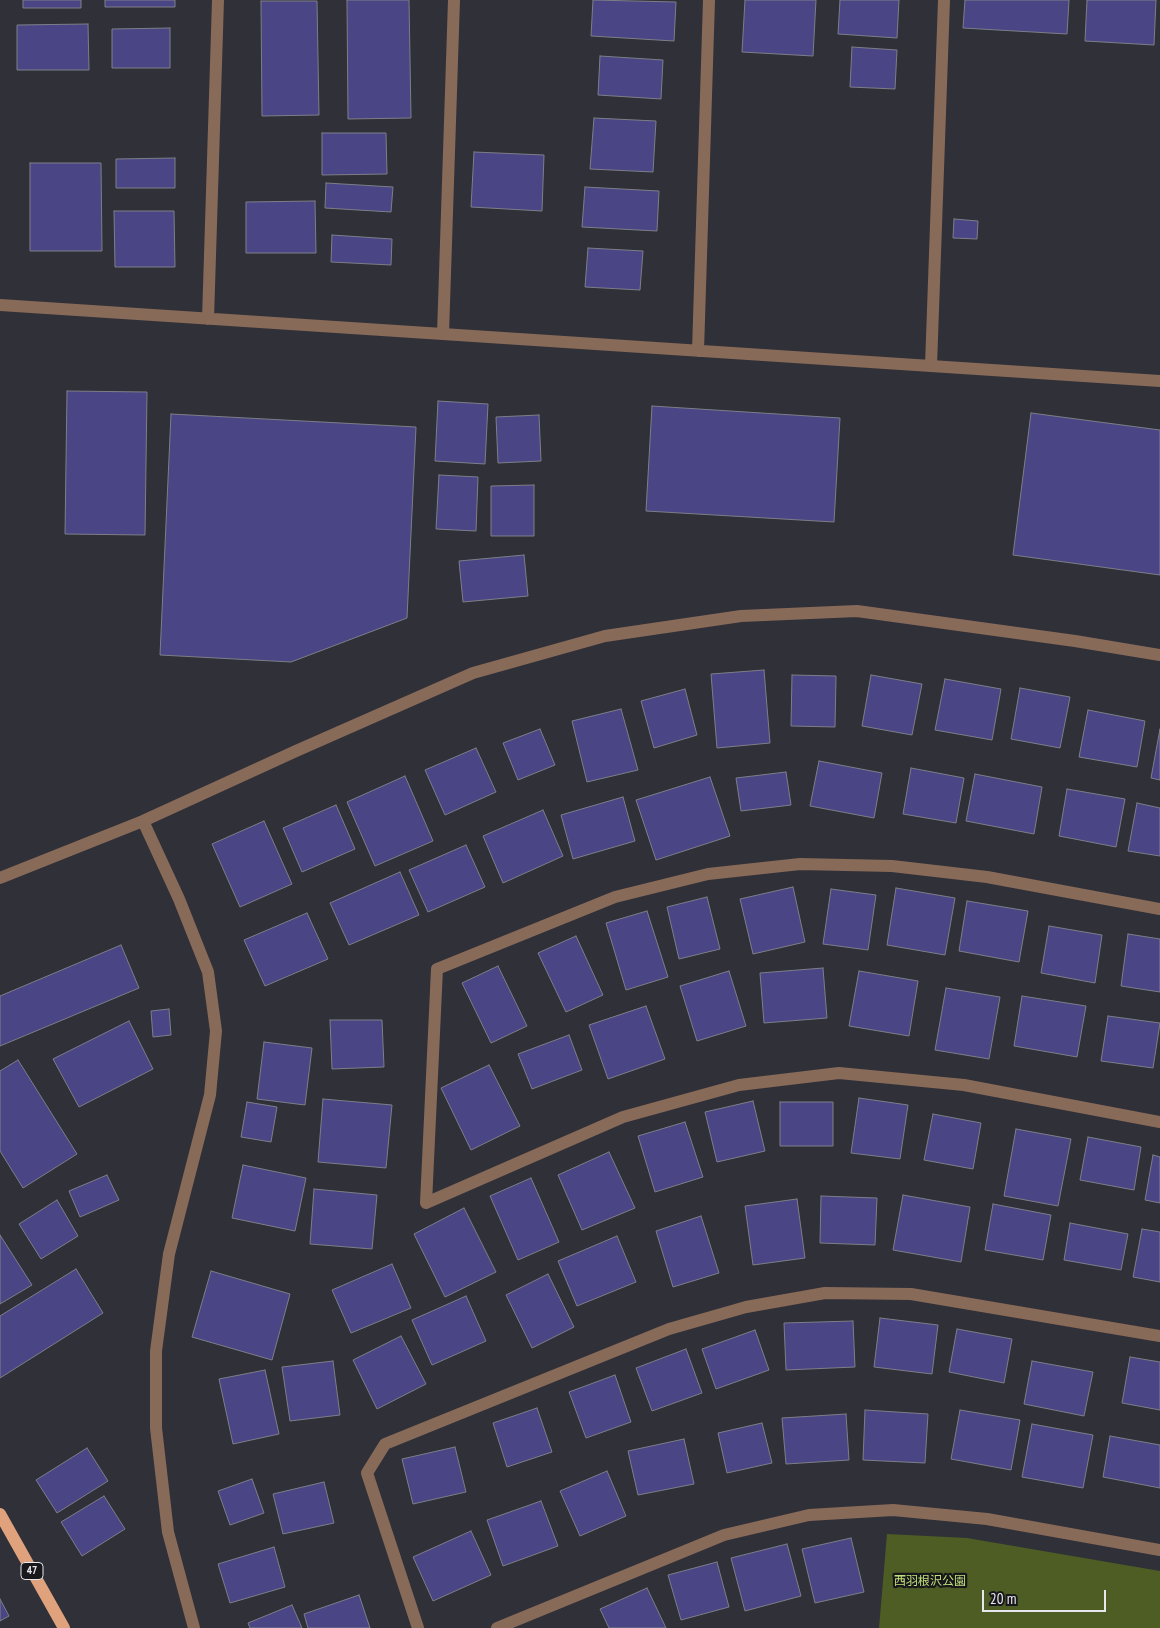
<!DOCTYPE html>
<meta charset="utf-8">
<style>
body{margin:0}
#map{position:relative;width:1160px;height:1628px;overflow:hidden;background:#303038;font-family:"PT Sans Narrow",sans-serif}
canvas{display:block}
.scale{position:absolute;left:982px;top:1590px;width:124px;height:22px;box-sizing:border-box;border:2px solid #e7e7ed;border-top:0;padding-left:6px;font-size:15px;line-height:18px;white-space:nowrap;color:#e7e7ed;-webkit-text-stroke:4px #18181c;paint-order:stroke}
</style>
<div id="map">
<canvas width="1160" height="1628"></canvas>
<div class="scale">20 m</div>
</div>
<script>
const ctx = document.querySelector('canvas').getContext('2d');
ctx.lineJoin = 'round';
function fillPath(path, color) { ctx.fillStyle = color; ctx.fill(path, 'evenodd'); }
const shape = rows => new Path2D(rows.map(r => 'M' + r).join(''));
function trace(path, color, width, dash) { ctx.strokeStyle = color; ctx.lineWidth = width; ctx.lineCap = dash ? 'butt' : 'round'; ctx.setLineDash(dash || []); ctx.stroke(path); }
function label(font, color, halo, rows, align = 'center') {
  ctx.font = font + ' "PT Sans Narrow","Noto Sans JP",sans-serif'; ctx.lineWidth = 4.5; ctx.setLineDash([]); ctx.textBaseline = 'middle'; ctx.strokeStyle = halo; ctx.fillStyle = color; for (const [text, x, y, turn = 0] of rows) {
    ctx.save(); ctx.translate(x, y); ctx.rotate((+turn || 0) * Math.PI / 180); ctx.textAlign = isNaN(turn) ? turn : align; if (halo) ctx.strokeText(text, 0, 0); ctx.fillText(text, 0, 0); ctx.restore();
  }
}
fillPath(shape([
 [887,1534,967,1538,1160,1571,1160,1628,879,1628]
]), '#4d5d24');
const building = shape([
 [23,0,81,0,81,8,23,8,23,0],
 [105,0,175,0,175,7,105,7,105,0],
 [347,0,409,0,411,118,348,119,347,0],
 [593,0,676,2,674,41,591,36,593,0],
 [745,0,816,0,813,56,742,52,745,0],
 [840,0,899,0,897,38,838,34,840,0],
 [965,0,1069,0,1067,34,963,28,965,0],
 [1087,0,1156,0,1154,45,1085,41,1087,0],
 [261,1,317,1,319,115,262,116,261,1],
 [88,24,89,70,17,70,17,25,88,24],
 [170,28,170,68,112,68,112,29,170,28],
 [852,47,897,50,895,89,850,87,852,47],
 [600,56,663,60,661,99,598,95,600,56],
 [594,118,656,121,653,172,590,169,594,118],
 [322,133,386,133,387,174,322,175,322,133],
 [474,152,544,155,542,211,471,207,474,152],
 [175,158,175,188,116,188,116,159,175,158],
 [30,163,101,163,102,251,30,251,30,163],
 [326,183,393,187,391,212,325,208,326,183],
 [585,187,659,191,657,231,582,227,585,187],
 [315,201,316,253,246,253,246,202,315,201],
 [114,211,174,211,175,267,115,267,114,211],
 [954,219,978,221,977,239,953,238,954,219],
 [332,235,392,239,391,265,331,262,332,235],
 [588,248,643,251,640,290,585,287,588,248],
 [67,391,147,392,145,535,65,534,67,391],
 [438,401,488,404,485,464,435,461,438,401],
 [652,406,840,418,834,522,646,511,652,406],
 [1031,413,1160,430,1160,575,1013,555,1031,413],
 [171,414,416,427,407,618,291,662,160,655,171,414],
 [539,415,541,461,498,463,496,417,539,415],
 [439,475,478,477,476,531,436,529,439,475],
 [534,485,534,536,491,536,491,486,534,485],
 [524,555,528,596,463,602,459,561,524,555],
 [764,670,770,743,717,748,711,674,764,670],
 [792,675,836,676,835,727,791,726,792,675],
 [871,675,922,684,912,735,862,726,871,675],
 [945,679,1001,689,992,740,935,730,945,679],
 [1020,688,1070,697,1060,748,1011,739,1020,688],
 [685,689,697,735,654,748,641,701,685,689],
 [621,709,638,770,587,782,572,721,621,709],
 [1088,710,1145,721,1137,767,1079,757,1088,710],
 [540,729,555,765,518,780,503,743,540,729],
 [1160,729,1160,780,1151,778,1160,729],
 [476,748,496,792,445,815,425,770,476,748],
 [819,761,882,773,874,818,810,806,819,761],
 [911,768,964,778,956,823,903,814,911,768],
 [786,772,791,805,741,811,736,778,786,772],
 [975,774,1042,787,1034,834,966,821,975,774],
 [405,776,433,841,375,866,347,802,405,776],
 [710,777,730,836,656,860,636,800,710,777],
 [1067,789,1125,799,1116,847,1059,836,1067,789],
 [623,797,635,841,573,859,561,815,623,797],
 [1137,803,1160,808,1160,856,1128,851,1137,803],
 [336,805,355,849,302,872,283,828,336,805],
 [543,810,563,856,503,883,483,836,543,810],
 [264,821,292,884,240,907,212,844,264,821],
 [466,845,485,887,428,912,409,870,466,845],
 [400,872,419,915,349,945,330,903,400,872],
 [793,887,805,942,753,954,740,899,793,887],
 [896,888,955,898,945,955,887,945,896,888],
 [831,889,876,895,868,950,823,944,831,889],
 [707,897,720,949,679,959,667,907,707,897],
 [967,901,1028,911,1019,962,959,951,967,901],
 [647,911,668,977,626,990,606,923,647,911],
 [307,913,328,959,265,986,244,940,307,913],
 [1049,926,1102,935,1095,983,1041,973,1049,926],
 [1128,934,1160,939,1160,992,1121,986,1128,934],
 [576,936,603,995,566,1012,538,953,576,936],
 [121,945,139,988,0,1046,0,996,121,945],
 [498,966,527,1026,491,1043,462,983,498,966],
 [823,968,827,1018,764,1023,760,973,823,968],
 [729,971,746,1026,697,1041,680,986,729,971],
 [859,971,918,981,909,1036,849,1026,859,971],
 [946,988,1000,997,989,1059,935,1050,946,988],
 [1022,996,1086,1006,1077,1057,1014,1046,1022,996],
 [646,1006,665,1059,608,1079,589,1025,646,1006],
 [169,1009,171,1035,153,1037,151,1011,169,1009],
 [1108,1016,1160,1023,1153,1068,1101,1061,1108,1016],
 [330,1020,382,1020,384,1067,332,1069,330,1020],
 [129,1021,153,1069,79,1107,53,1059,129,1021],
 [569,1035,582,1070,532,1089,518,1054,569,1035],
 [264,1042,312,1048,305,1105,257,1099,264,1042],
 [18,1060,77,1154,23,1188,0,1151,0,1071,18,1060],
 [489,1065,520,1126,471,1150,441,1088,489,1065],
 [859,1098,908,1105,900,1159,851,1153,859,1098],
 [323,1099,392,1105,386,1168,318,1162,323,1099],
 [753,1101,765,1151,717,1162,705,1112,753,1101],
 [247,1102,277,1107,271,1142,241,1137,247,1102],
 [780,1102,833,1102,833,1146,780,1146,780,1102],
 [933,1114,981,1123,973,1169,924,1160,933,1114],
 [685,1122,703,1177,655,1192,638,1136,685,1122],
 [1016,1129,1071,1139,1058,1206,1004,1196,1016,1129],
 [1088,1137,1141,1147,1134,1190,1080,1180,1088,1137],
 [609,1152,635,1208,582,1230,558,1175,609,1152],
 [1153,1155,1160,1157,1160,1203,1145,1200,1153,1155],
 [243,1165,306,1178,295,1231,232,1218,243,1165],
 [107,1175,119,1200,80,1217,69,1191,107,1175],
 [531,1178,559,1242,518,1260,490,1196,531,1178],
 [314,1189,377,1195,372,1249,310,1244,314,1189],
 [903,1195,970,1207,961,1262,893,1250,903,1195],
 [821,1196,877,1198,875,1245,820,1243,821,1196],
 [797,1199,805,1258,753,1265,745,1206,797,1199],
 [57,1200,78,1236,41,1259,19,1224,57,1200],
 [993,1204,1051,1215,1043,1260,985,1250,993,1204],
 [464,1208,496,1272,445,1297,414,1234,464,1208],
 [701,1216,719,1273,673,1287,656,1231,701,1216],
 [1070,1223,1128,1234,1121,1270,1064,1260,1070,1223],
 [1142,1229,1160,1232,1160,1282,1133,1277,1142,1229],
 [0,1235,32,1285,0,1304,0,1235],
 [617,1236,636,1282,577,1306,558,1261,617,1236],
 [392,1264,411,1308,351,1333,332,1290,392,1264],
 [76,1269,103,1313,0,1378,0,1316,76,1269],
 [211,1271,290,1294,272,1360,192,1337,211,1271],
 [548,1274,574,1327,532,1348,506,1295,548,1274],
 [466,1296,486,1341,432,1365,412,1320,466,1296],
 [880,1318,938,1325,932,1374,874,1367,880,1318],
 [853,1321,855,1367,786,1370,784,1323,853,1321],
 [957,1329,1012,1339,1004,1383,949,1372,957,1329],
 [755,1330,769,1370,716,1389,702,1349,755,1330],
 [401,1336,426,1384,377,1409,353,1360,401,1336],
 [686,1349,702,1393,652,1411,636,1368,686,1349],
 [1130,1357,1160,1362,1160,1410,1122,1403,1130,1357],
 [333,1361,340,1415,290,1421,282,1367,333,1361],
 [1032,1361,1093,1372,1084,1416,1024,1404,1032,1361],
 [265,1370,279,1434,233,1444,219,1379,265,1370],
 [615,1375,631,1422,586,1438,569,1392,615,1375],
 [537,1408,552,1452,507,1467,493,1423,537,1408],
 [865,1410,928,1414,925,1463,863,1460,865,1410],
 [960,1410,1020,1420,1011,1470,951,1459,960,1410],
 [846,1414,849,1460,786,1464,782,1418,846,1414],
 [762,1423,772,1463,727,1473,718,1433,762,1423],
 [1032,1424,1093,1435,1083,1488,1022,1477,1032,1424],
 [1110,1436,1160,1445,1160,1488,1103,1477,1110,1436],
 [684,1439,694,1484,638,1495,628,1451,684,1439],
 [455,1447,466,1492,413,1504,402,1459,455,1447],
 [87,1448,108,1481,57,1513,36,1480,87,1448],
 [607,1471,626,1516,580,1536,560,1491,607,1471],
 [252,1479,264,1513,230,1525,218,1491,252,1479],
 [324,1482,334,1523,283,1534,273,1494,324,1482],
 [104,1496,125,1529,82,1556,61,1522,104,1496],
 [541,1501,558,1546,503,1566,487,1520,541,1501],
 [471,1531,491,1575,433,1601,413,1557,471,1531],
 [851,1538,864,1592,815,1603,802,1549,851,1538],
 [787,1544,801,1596,745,1611,731,1558,787,1544],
 [274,1547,285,1587,230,1603,218,1564,274,1547],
 [717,1562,729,1607,681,1620,668,1575,717,1562],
 [647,1588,666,1628,609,1628,600,1609,647,1588],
 [359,1595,370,1628,308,1628,304,1614,359,1595],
 [0,1599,9,1616,0,1621,0,1599],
 [292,1605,302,1628,250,1628,248,1623,292,1605]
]);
fillPath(building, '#4a4686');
trace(building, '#7e7e88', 1);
trace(shape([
 [0,305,1160,381],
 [208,319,218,0],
 [443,334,454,0],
 [698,351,709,0],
 [931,366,944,0],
 [143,821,179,899,208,972,216,1031,210,1095,169,1254,156,1351,156,1428,168,1532,194,1628],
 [0,878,143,821,296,751,473,673,605,636,741,616,857,611,1075,641,1160,655],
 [1160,909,987,877,892,866,800,864,708,874,615,897,437,969,426,1203,623,1117,739,1085,839,1073,964,1085,1160,1122],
 [418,1628,367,1473,385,1444,669,1329,746,1307,825,1293,911,1294,1160,1336],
 [497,1628,724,1535,809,1515,893,1510,987,1519,1160,1550]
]), '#886a59', 12);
trace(shape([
 [0,1514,64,1628]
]), '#dfa27d', 12);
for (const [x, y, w] of [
 [32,1571,22]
]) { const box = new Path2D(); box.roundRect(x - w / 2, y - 8.5, w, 17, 4); ctx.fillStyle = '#18181c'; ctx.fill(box); trace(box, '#e7e7ed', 1); }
label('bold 11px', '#e7e7ed', null, [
 ["47",32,1571]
]);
label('12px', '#c1e079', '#18181c', [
 ["西羽根沢公園",930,1582]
]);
</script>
